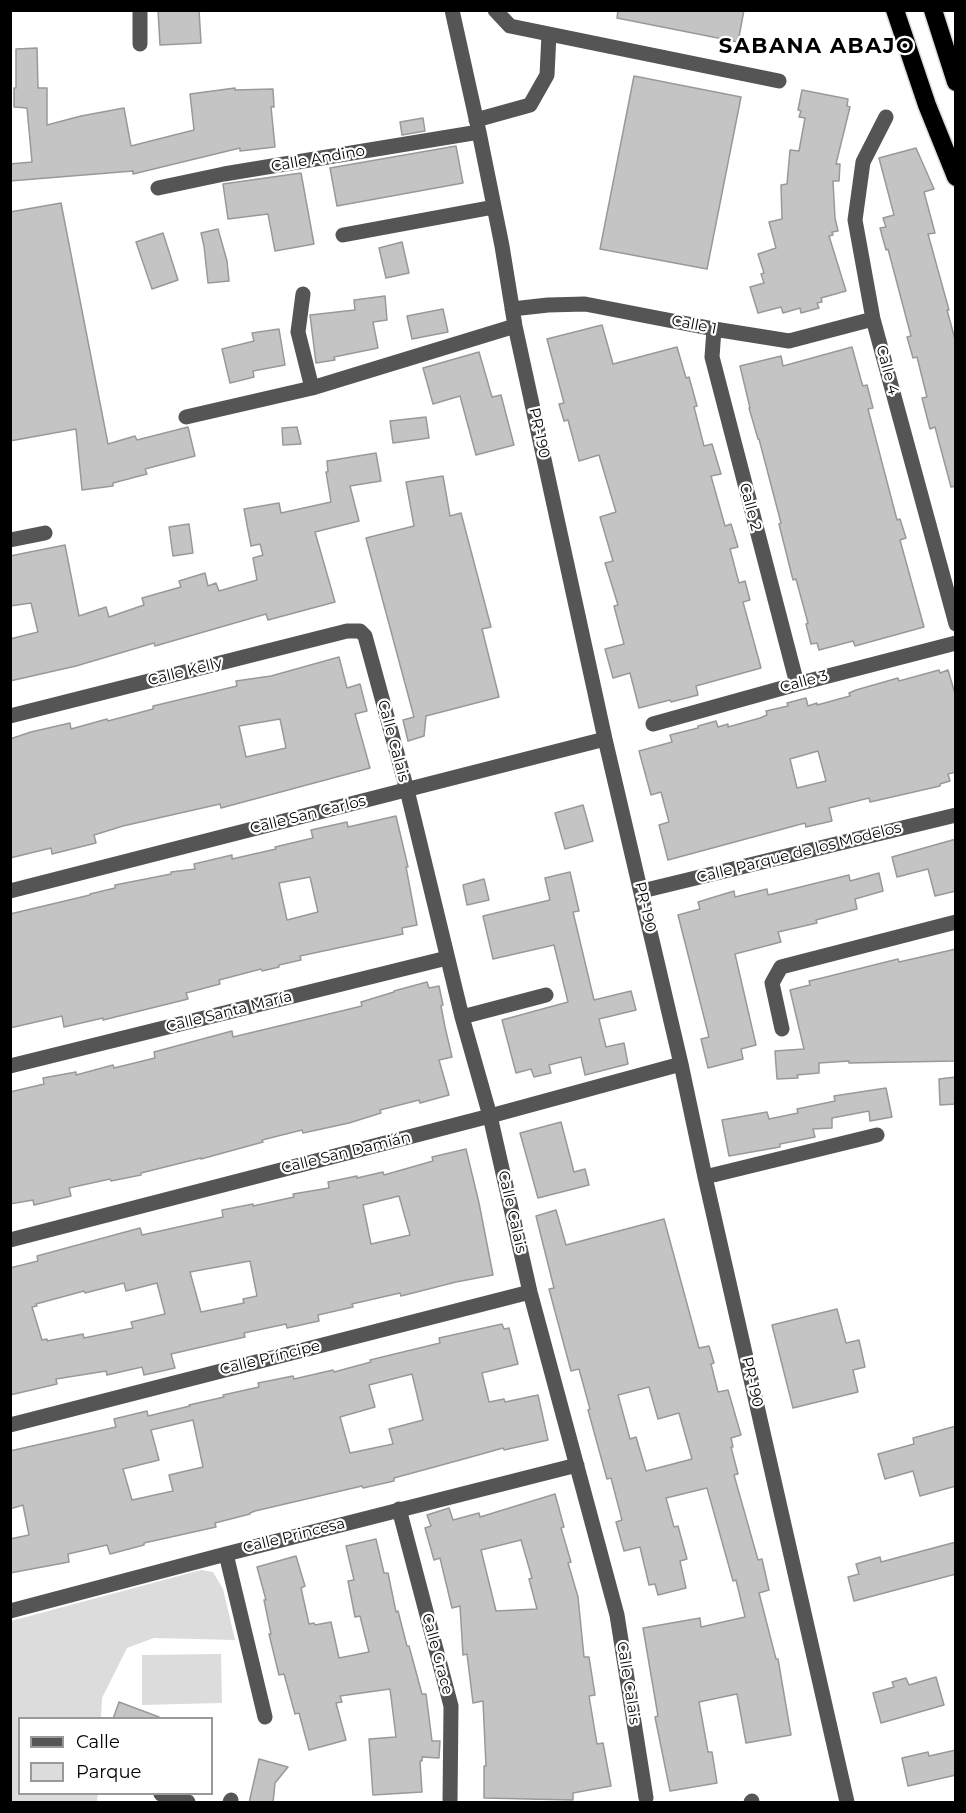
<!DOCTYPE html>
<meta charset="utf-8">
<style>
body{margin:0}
#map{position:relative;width:966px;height:1813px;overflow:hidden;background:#fff;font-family:Montserrat,sans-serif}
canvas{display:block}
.frame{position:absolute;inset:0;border:12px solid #000;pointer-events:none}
.legend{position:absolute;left:18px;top:1717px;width:195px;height:78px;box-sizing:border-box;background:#fff;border:2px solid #999;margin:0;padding:8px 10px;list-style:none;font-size:18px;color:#000}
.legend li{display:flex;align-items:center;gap:12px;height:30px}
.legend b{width:30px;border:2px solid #999}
</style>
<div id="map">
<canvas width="966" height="1813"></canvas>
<div class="frame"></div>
<ul class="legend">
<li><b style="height:8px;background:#555"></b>Calle</li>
<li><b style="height:16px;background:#dcdcdc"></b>Parque</li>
</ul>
</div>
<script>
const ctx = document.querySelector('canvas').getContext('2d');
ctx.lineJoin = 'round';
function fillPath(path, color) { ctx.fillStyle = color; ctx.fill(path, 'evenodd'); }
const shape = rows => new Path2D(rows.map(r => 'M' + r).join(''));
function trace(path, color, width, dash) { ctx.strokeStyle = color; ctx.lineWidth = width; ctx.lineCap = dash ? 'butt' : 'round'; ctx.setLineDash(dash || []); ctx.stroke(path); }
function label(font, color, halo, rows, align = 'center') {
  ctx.font = font + ' Montserrat,sans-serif'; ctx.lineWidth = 4.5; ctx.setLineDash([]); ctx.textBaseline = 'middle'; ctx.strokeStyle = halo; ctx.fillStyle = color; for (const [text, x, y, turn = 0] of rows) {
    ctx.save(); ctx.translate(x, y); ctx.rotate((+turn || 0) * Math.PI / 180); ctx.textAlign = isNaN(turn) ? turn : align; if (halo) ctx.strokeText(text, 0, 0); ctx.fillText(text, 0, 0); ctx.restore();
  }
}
fillPath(shape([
 [201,1570,213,1572,223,1589,235,1640,154,1638,127,1648,102,1698,101,1718,20,1718,20,1794,98,1794,97,1802,11,1802,11,1621],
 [221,1654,222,1703,142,1705,142,1655]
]), '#dcdcdc');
const building = shape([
 [158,10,199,10,201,43,160,45,158,10],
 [618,10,744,10,738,42,617,18,618,10],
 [37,48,38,88,47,88,47,125,81,116,124,108,131,146,194,130,190,94,235,88,235,90,273,89,274,107,271,107,275,147,240,151,240,148,133,174,133,171,10,181,10,164,32,162,27,108,14,107,14,88,16,88,16,49,37,48],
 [634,76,741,97,707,269,600,249,634,76],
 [802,90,848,99,847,106,850,107,836,164,840,164,839,181,833,181,835,218,838,231,832,232,833,235,829,236,846,291,821,298,822,302,817,303,819,308,801,313,800,308,783,313,781,307,758,313,750,287,764,283,761,274,764,273,758,254,776,248,769,222,782,219,781,185,787,184,790,150,799,151,805,118,799,117,801,111,798,110,802,90],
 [423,118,425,131,402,135,400,122,423,118],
 [456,146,463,183,337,206,330,168,456,146],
 [916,148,934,189,924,192,935,233,928,234,949,310,947,310,956,343,956,486,951,487,935,427,930,429,922,398,927,397,917,357,913,358,907,337,911,336,888,249,886,250,880,228,886,227,883,218,894,215,879,158,916,148],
 [301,173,314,244,275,251,268,214,228,219,223,184,301,173],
 [61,203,108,444,135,436,137,440,188,427,195,456,145,469,147,474,113,483,113,486,82,490,76,429,10,441,10,212,61,203],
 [218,229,227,261,229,281,208,283,204,246,201,233,218,229],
 [163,233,178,280,152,289,136,242,163,233],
 [402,242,409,273,386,278,379,248,402,242],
 [385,296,387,320,373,322,378,348,334,357,335,360,316,363,310,315,355,310,354,300,385,296],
 [443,309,448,332,412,339,407,316,443,309],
 [602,325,613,364,677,347,686,378,689,377,697,406,694,407,704,446,712,444,721,474,711,476,725,526,731,524,738,547,730,549,739,583,745,581,750,600,743,602,761,668,696,686,698,695,671,702,670,700,639,708,630,673,613,678,605,649,624,644,614,606,618,605,605,563,613,561,600,517,616,512,599,455,579,461,568,420,564,421,559,404,564,403,547,339,602,325],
 [279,329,285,365,253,371,254,377,230,383,222,349,254,341,252,333,279,329],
 [852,347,861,380,863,386,867,385,873,408,868,409,897,520,900,519,906,538,900,540,924,627,855,646,853,641,819,650,817,643,811,644,806,624,808,623,796,579,793,580,779,524,781,523,759,439,758,439,749,408,750,408,740,366,781,356,783,366,852,347],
 [479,352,492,397,501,395,514,445,476,455,460,396,433,404,423,368,479,352],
 [426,417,429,438,393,443,390,421,426,417],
 [297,427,301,444,283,445,282,428,297,427],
 [376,453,381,481,350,486,359,521,315,532,335,602,268,620,266,614,155,646,154,643,76,666,10,681,10,639,38,632,31,603,10,606,10,556,65,545,79,616,106,607,109,617,144,605,142,598,181,587,179,581,205,573,208,586,216,583,219,591,257,580,253,558,263,555,260,544,251,546,244,509,279,503,281,513,331,502,326,472,328,472,327,461,376,453],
 [443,476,450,516,461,513,491,627,482,629,499,697,426,716,424,736,408,741,403,720,414,717,366,538,414,526,406,482,443,476],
 [189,524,193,553,173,556,169,527,189,524],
 [339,657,347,688,360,684,367,711,355,714,370,768,221,808,220,804,123,826,94,835,96,843,52,854,51,848,10,858,10,739,31,732,70,723,71,729,107,719,108,721,153,709,153,706,237,686,236,681,271,676,339,657],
 [280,719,286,748,246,757,239,726,280,719],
 [939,670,940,673,948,670,956,697,956,772,948,774,950,781,940,784,940,786,870,802,869,798,829,808,832,821,806,827,805,823,668,860,659,825,669,822,661,792,651,795,639,751,672,742,670,735,698,728,698,726,716,721,718,727,728,724,728,727,760,718,767,715,766,711,788,706,787,703,806,698,808,706,817,703,817,705,850,696,849,693,856,690,898,678,899,681,939,670],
 [818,751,826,781,797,788,790,759,818,751],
 [583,805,593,841,565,849,555,813,583,805],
 [396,816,408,867,406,867,417,925,402,928,403,934,300,956,301,960,279,965,279,967,262,971,261,969,219,980,220,984,186,993,188,999,103,1020,103,1018,64,1027,62,1016,10,1028,10,914,90,895,90,894,115,888,115,885,171,874,171,872,195,869,194,864,232,855,232,859,276,849,275,847,313,838,311,830,347,822,348,827,396,816],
 [310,877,318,912,287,920,279,883,310,877],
 [956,839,956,891,935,896,928,869,897,877,892,857,956,839],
 [570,872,579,911,573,912,594,1000,631,991,636,1010,599,1019,606,1047,624,1043,628,1064,585,1075,581,1057,549,1065,551,1073,534,1077,531,1069,516,1073,502,1020,568,1002,554,945,493,959,483,916,550,900,545,878,570,872],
 [879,873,883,891,855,899,857,909,816,920,817,923,778,932,781,942,735,954,756,1045,741,1049,743,1059,708,1068,701,1039,709,1037,678,915,700,909,698,902,734,891,735,897,767,889,768,895,849,875,850,881,879,873],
 [484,879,489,900,467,905,463,885,484,879],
 [956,949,956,1061,849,1063,849,1061,819,1063,819,1073,797,1075,798,1078,777,1079,775,1051,804,1049,790,990,810,985,809,981,822,978,898,959,899,962,956,949],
 [427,982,429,988,439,986,443,1005,441,1006,445,1027,452,1057,439,1060,449,1095,420,1103,419,1100,380,1110,381,1113,349,1123,303,1133,302,1130,262,1140,263,1142,201,1159,201,1158,141,1173,141,1175,111,1181,110,1179,69,1188,71,1196,34,1205,33,1200,10,1204,10,1092,44,1084,43,1078,76,1072,76,1075,113,1065,114,1068,155,1058,154,1052,232,1031,233,1037,362,1006,361,1002,394,992,394,991,427,982],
 [956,1077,956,1104,940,1105,939,1079,956,1077],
 [886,1088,892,1117,870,1121,869,1111,832,1118,832,1128,813,1129,815,1137,780,1144,780,1147,729,1156,722,1120,767,1112,769,1119,798,1113,797,1109,835,1101,834,1096,886,1088],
 [561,1122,574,1172,585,1169,589,1185,538,1198,520,1133,561,1122],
 [466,1149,479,1203,493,1275,456,1282,401,1296,400,1293,352,1304,353,1307,318,1315,319,1321,287,1328,286,1324,244,1333,245,1337,171,1354,175,1368,144,1375,142,1367,107,1375,106,1371,56,1379,57,1384,10,1395,10,1268,38,1261,37,1256,140,1228,142,1235,223,1217,222,1210,253,1204,253,1206,294,1197,293,1194,329,1188,328,1182,357,1176,357,1178,383,1172,384,1175,433,1161,432,1157,466,1149],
 [399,1196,410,1235,371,1244,363,1205,399,1196],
 [250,1261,257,1296,243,1299,244,1303,201,1312,190,1272,250,1261],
 [124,1283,126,1291,157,1283,165,1314,131,1322,133,1328,84,1338,83,1334,47,1341,47,1339,42,1340,32,1307,37,1306,36,1304,84,1291,85,1293,124,1283],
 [556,1210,566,1245,664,1219,699,1348,709,1346,714,1363,711,1364,718,1392,728,1390,741,1435,731,1438,733,1447,731,1447,738,1474,734,1475,758,1560,762,1559,769,1590,759,1593,776,1659,778,1659,791,1735,746,1743,737,1694,699,1702,708,1752,712,1752,717,1783,670,1791,655,1717,658,1716,643,1628,700,1618,701,1627,745,1617,736,1580,733,1581,707,1488,666,1498,674,1527,678,1526,687,1559,680,1561,686,1588,658,1595,655,1584,649,1585,640,1547,624,1551,616,1522,622,1520,611,1478,607,1479,588,1410,590,1409,579,1369,571,1371,549,1289,554,1288,536,1216,556,1210],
 [649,1387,658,1419,679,1413,692,1459,646,1471,636,1437,630,1439,618,1395,649,1387],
 [837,1309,846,1343,859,1340,865,1367,853,1370,858,1392,793,1408,772,1325,837,1309],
 [502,1324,504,1329,509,1328,518,1364,482,1373,489,1402,504,1399,505,1402,538,1395,548,1440,504,1450,503,1448,471,1457,394,1478,394,1481,363,1488,362,1486,255,1511,250,1513,250,1514,215,1523,216,1527,144,1543,144,1545,110,1554,107,1545,68,1554,69,1562,10,1573,10,1539,29,1535,23,1505,10,1509,10,1451,116,1427,114,1419,147,1411,148,1416,190,1406,189,1405,224,1397,223,1395,259,1387,258,1383,293,1376,294,1379,333,1370,334,1372,371,1362,370,1360,440,1343,439,1338,502,1324],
 [412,1374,423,1420,389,1429,393,1444,350,1453,340,1417,375,1407,369,1385,412,1374],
 [193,1420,203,1467,169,1475,173,1491,132,1500,123,1469,159,1460,151,1430,193,1420],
 [956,1426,956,1486,920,1496,913,1471,885,1479,878,1454,914,1444,913,1438,956,1426],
 [555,1494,564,1527,561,1528,571,1562,568,1563,578,1597,584,1657,589,1657,595,1695,589,1696,597,1744,603,1743,611,1786,573,1793,573,1800,484,1798,484,1766,486,1766,483,1701,473,1703,467,1654,463,1655,460,1606,452,1608,440,1558,434,1560,425,1528,431,1526,427,1515,449,1508,453,1520,479,1513,480,1517,555,1494],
 [521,1540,532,1578,529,1579,537,1609,496,1611,481,1550,521,1540],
 [376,1539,384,1573,388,1573,396,1612,398,1611,407,1646,409,1646,422,1694,426,1694,432,1741,440,1741,439,1758,422,1757,422,1761,420,1761,422,1792,373,1795,369,1739,396,1737,390,1689,340,1696,342,1702,336,1703,346,1740,309,1750,299,1713,295,1714,284,1674,279,1675,269,1634,271,1634,264,1600,266,1600,257,1567,296,1556,305,1586,301,1588,309,1624,314,1623,315,1625,331,1622,339,1658,369,1652,360,1616,355,1617,348,1581,354,1580,346,1546,376,1539],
 [956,1542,956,1574,854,1601,848,1577,859,1574,856,1564,880,1557,881,1562,956,1542],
 [936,1677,944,1705,881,1723,873,1693,894,1687,892,1682,906,1678,909,1685,936,1677],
 [119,1702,159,1717,159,1719,113,1719,119,1702],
 [956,1750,956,1775,908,1786,902,1758,928,1752,929,1756,956,1750],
 [259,1759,288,1767,275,1783,273,1803,249,1803,259,1759]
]);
fillPath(building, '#c4c4c4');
trace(building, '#999', 1.5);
const highway = shape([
 [895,10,927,105,956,177],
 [933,10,956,82]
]);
trace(highway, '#dbdbdb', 21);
trace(shape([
 [140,10,140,44],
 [452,10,479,132,502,246,515,326,605,739,681,1064,705,1177,847,1802],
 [495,10,510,26,779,81],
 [886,117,863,162,855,220,873,319,956,624],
 [476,120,530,105,547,75,549,34],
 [158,188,224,174,479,132],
 [343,235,494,207],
 [303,294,298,332,312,388],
 [512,309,548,305,585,304,714,329,789,341,873,319],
 [714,329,712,357,797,684],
 [186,417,312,388,515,326],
 [10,540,45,533],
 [10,716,347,631,360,631,365,636,407,790,462,1017,490,1116,530,1292,617,1615,646,1798],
 [653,724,797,684,956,643],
 [10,891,605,739],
 [642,891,956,815],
 [462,1017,546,995],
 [782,1029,772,983,781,967,956,922],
 [10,1066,447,958],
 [705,1177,877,1135],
 [10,1240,490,1116,681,1064],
 [10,1425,530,1292],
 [399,1509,451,1706,450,1802],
 [226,1554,265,1717],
 [10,1611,226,1554,577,1465],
 [161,1794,188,1802],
 [230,1802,231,1800],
 [751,1802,752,1801]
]), '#555', 15);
trace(highway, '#000', 18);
label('15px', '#000', '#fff', [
 ["Calle Andino",318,159,-10],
 ["Calle 1",694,325,11],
 ["Calle 4",887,370,75],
 ["PR-190",539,433,78],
 ["Calle 2",750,507,75],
 ["Calle Kelly",185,672,-14],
 ["Calle 3",804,682,-15],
 ["Calle Calais",393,741,75],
 ["Calle San Carlos",308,815,-14],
 ["Calle Parque de los Modelos",799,853,-14],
 ["PR-190",645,907,77],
 ["Calle Santa María",229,1012,-14],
 ["Calle San Damián",346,1153,-14],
 ["Calle Calais",512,1212,77],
 ["Calle Príncipe",270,1358,-14],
 ["PR-190",752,1382,77],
 ["Calle Princesa",294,1536,-14],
 ["Calle Grace",437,1654,75],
 ["Calle Calais",628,1683,81]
]);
ctx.letterSpacing = '1.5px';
label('bold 21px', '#000', '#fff', [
 ["SABANA ABAJO",817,47]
]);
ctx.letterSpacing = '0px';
</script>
